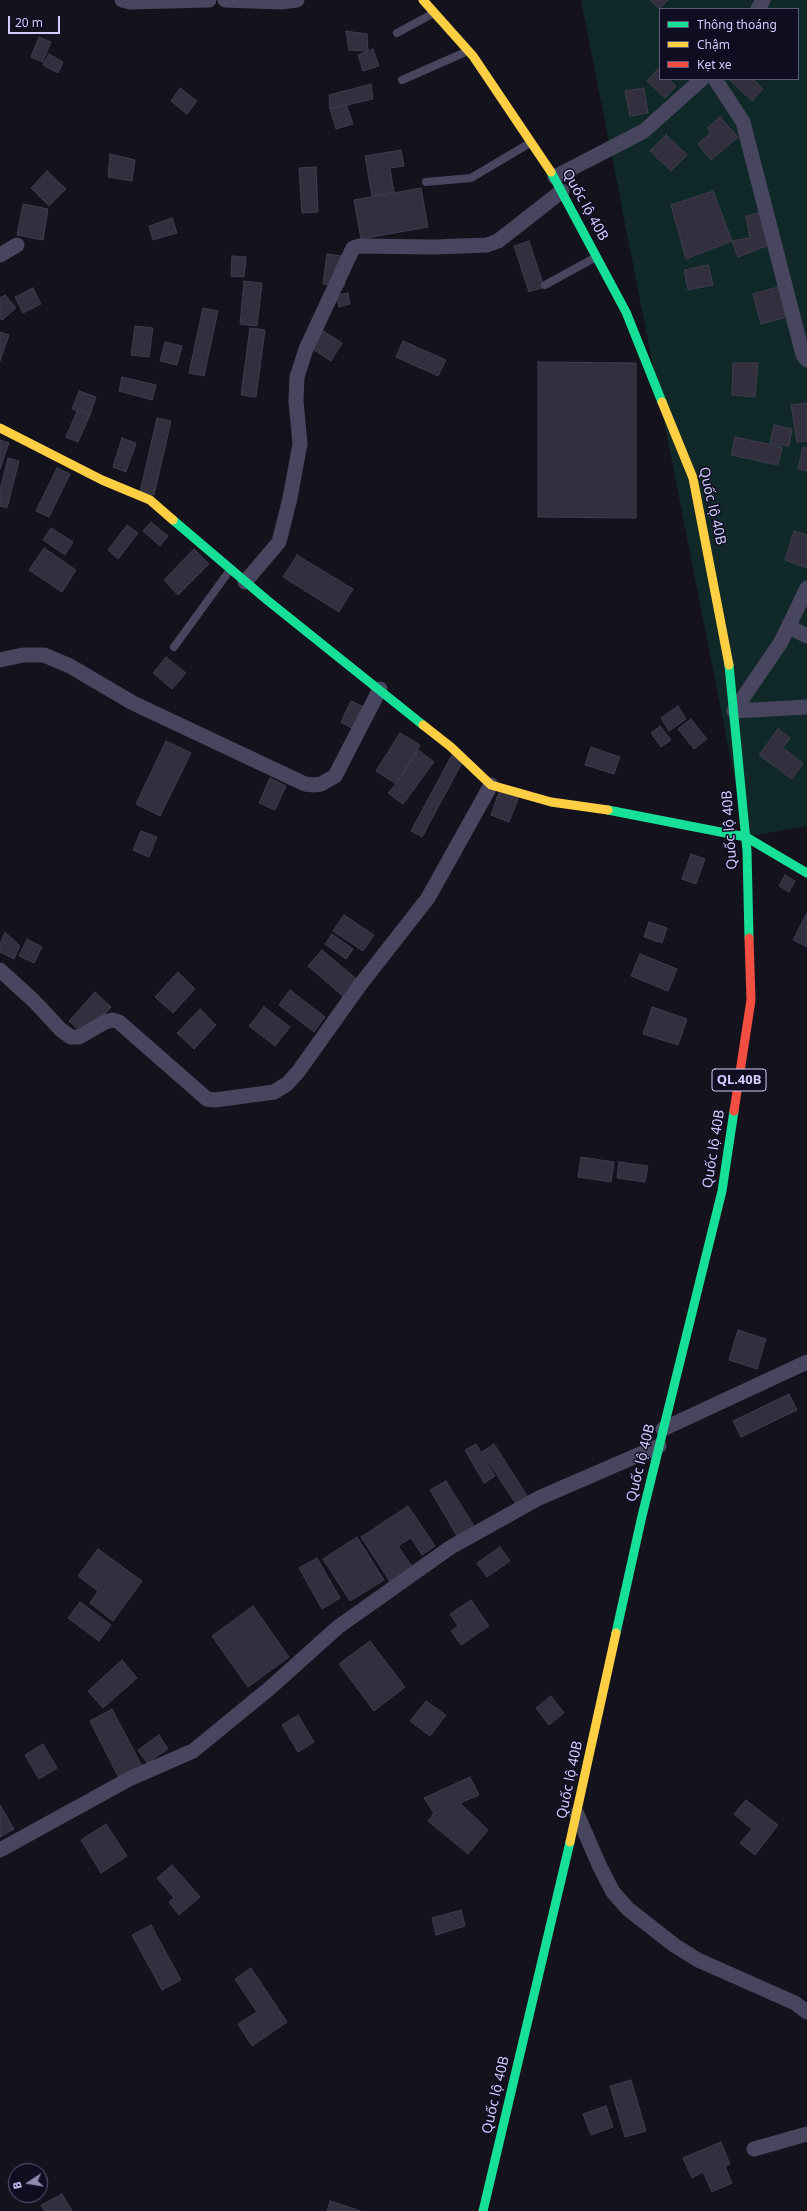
<!DOCTYPE html>
<meta charset="utf-8">
<style>
body{margin:0}
#map{position:relative;width:807px;height:2211px;overflow:hidden;background:#14121d;font-family:"Noto Sans",sans-serif}
canvas{display:block}
.legend{position:absolute;left:659px;top:8px;width:140px;height:72px;box-sizing:border-box;background:#100d21;border:1px solid #5e5a7a;margin:0;padding:5px 7px;list-style:none;font-size:12px;color:#d2cdff}
.legend li{display:flex;align-items:center;gap:8px;height:20px}
.legend b{width:20px;border:1px solid #5e5a7a}
.north{position:absolute;left:8px;top:2163px;width:40px;height:40px;box-sizing:border-box;background:#100d21;border:1px solid #5e5a7a;border-radius:50%;rotate:258deg;font-size:11px;font-weight:700;line-height:16px;text-align:center;color:#d2cdff}
.north::after{content:'';display:block;margin:auto;width:14px;height:18px;background:#908cb0;clip-path:polygon(50% 0,100% 100%,50% 72%,0 100%)}
.scale{position:absolute;left:8px;top:16px;width:52px;height:18px;box-sizing:border-box;border:2px solid #d2cdff;border-top:0;padding-left:5px;font-size:12px;line-height:14px;white-space:nowrap;color:#d2cdff;-webkit-text-stroke:3px #100d21;paint-order:stroke}
</style>
<div id="map">
<canvas width="807" height="2211"></canvas>
<ul class="legend">
<li><b style="height:5px;background:#16e098"></b>Thông thoáng</li>
<li><b style="height:5px;background:#ffcf43"></b>Chậm</li>
<li><b style="height:5px;background:#f24e42"></b>Kẹt xe</li>
</ul>
<div class="north">B</div>
<div class="scale">20 m</div>
</div>
<script>
const ctx = document.querySelector('canvas').getContext('2d');
ctx.lineJoin = 'round';
function fillPath(path, color) { ctx.fillStyle = color; ctx.fill(path, 'evenodd'); }
const shape = rows => new Path2D(rows.map(r => 'M' + r).join(''));
function trace(path, color, width, dash) { ctx.strokeStyle = color; ctx.lineWidth = width; ctx.lineCap = dash ? 'butt' : 'round'; ctx.setLineDash(dash || []); ctx.stroke(path); }
function label(font, color, halo, rows, align = 'center') {
  ctx.font = font + ' "Noto Sans",sans-serif'; ctx.lineWidth = 3; ctx.setLineDash([]); ctx.textBaseline = 'middle'; ctx.strokeStyle = halo; ctx.fillStyle = color; for (const [text, x, y, turn = 0] of rows) {
    ctx.save(); ctx.translate(x, y); ctx.rotate((+turn || 0) * Math.PI / 180); ctx.textAlign = isNaN(turn) ? turn : align; if (halo) ctx.strokeText(text, 0, 0); ctx.fillText(text, 0, 0); ctx.restore();
  }
}
fillPath(shape([
 [581,0,807,0,807,826,746,837],
 [660,9,798,9,798,79,660,79]
]), '#112828');
const building = shape([
 [650,0,668,0,659,9,650,0],
 [346,31,367,34,368,51,349,50,346,31],
 [39,37,51,42,43,62,31,57,39,37],
 [373,49,379,66,363,71,358,55,373,49],
 [49,54,63,62,58,73,43,65,49,54],
 [658,69,660,71,660,79,668,79,676,86,665,98,647,81,658,69],
 [729,79,753,79,763,89,752,101,729,79],
 [371,84,373,99,330,109,329,95,371,84],
 [180,88,197,101,187,114,171,101,180,88],
 [644,88,648,113,630,116,625,91,644,88],
 [346,104,353,124,336,129,330,109,346,104],
 [720,117,738,137,711,160,698,144,711,133,707,128,720,117],
 [666,135,687,155,671,171,650,151,666,135],
 [401,150,404,166,390,168,394,192,372,196,365,156,401,150],
 [110,154,135,160,132,181,108,177,110,154],
 [316,167,318,212,302,213,299,168,316,167],
 [47,171,66,189,49,206,31,188,47,171],
 [421,188,428,227,361,239,354,200,421,188],
 [713,191,732,241,686,259,671,205,713,191],
 [23,204,48,209,43,240,17,235,23,204],
 [759,213,769,245,738,257,732,241,750,238,746,216,759,213],
 [172,218,177,233,153,240,149,226,172,218],
 [529,241,544,287,529,292,514,246,529,241],
 [327,254,348,257,344,287,323,284,327,254],
 [232,256,246,257,244,277,231,276,232,256],
 [708,265,713,285,688,290,684,270,708,265],
 [244,281,262,283,257,326,240,324,244,281],
 [778,287,787,317,761,324,753,294,778,287],
 [33,288,41,304,23,313,15,297,33,288],
 [348,293,350,304,339,307,336,295,348,293],
 [5,295,16,308,2,320,0,318,0,298,5,295],
 [203,308,218,311,204,376,189,373,203,308],
 [135,326,153,328,149,357,131,355,135,326],
 [250,328,265,330,256,397,241,395,250,328],
 [322,330,342,343,331,361,311,348,322,330],
 [0,332,9,335,0,361,0,332],
 [403,341,446,360,438,376,396,357,403,341],
 [165,342,182,346,177,365,160,361,165,342],
 [538,362,636,363,636,518,538,517,538,362],
 [733,363,758,363,755,397,732,395,733,363],
 [122,377,156,385,152,400,119,391,122,377],
 [79,391,96,397,90,415,72,409,79,391],
 [807,403,807,441,797,442,791,405,807,403],
 [78,409,90,415,78,442,66,437,78,409],
 [157,418,171,421,154,495,140,492,157,418],
 [774,425,792,429,789,446,770,443,774,425],
 [735,437,782,447,778,465,731,455,735,437],
 [122,438,136,443,126,472,113,467,122,438],
 [0,440,9,443,0,469,0,440],
 [803,447,807,448,807,471,798,469,803,447],
 [8,458,19,461,7,508,0,506,0,490,8,458],
 [57,468,70,474,49,517,36,511,57,468],
 [151,522,168,536,160,546,143,531,151,522],
 [127,525,138,533,118,559,108,550,127,525],
 [51,528,73,542,65,555,43,540,51,528],
 [794,531,807,535,807,568,785,560,794,531],
 [44,548,76,570,62,592,29,570,44,548],
 [194,549,209,564,178,595,164,580,194,549],
 [297,555,353,589,339,612,283,577,297,555],
 [166,657,186,673,172,689,153,673,166,657],
 [351,701,366,708,355,730,341,722,351,701],
 [678,706,686,719,669,731,661,718,678,706],
 [691,719,707,739,694,749,678,729,691,719],
 [660,726,671,740,661,747,651,733,660,726],
 [778,729,790,738,783,748,803,763,792,779,759,755,778,729],
 [400,733,420,745,396,784,376,771,400,733],
 [166,741,191,753,160,816,136,804,166,741],
 [591,747,620,757,614,774,585,765,591,747],
 [418,750,434,762,403,804,388,793,396,784,418,750],
 [453,753,464,759,422,837,411,831,453,753],
 [270,778,286,786,275,810,259,803,270,778],
 [501,787,520,794,509,822,491,815,501,787],
 [141,831,157,837,149,857,133,850,141,831],
 [691,854,705,859,696,884,682,879,691,854],
 [785,875,795,881,789,892,779,886,785,875],
 [807,913,807,947,793,940,807,913],
 [344,915,374,935,363,951,333,931,344,915],
 [649,922,667,928,662,943,644,937,649,922],
 [5,932,20,946,14,959,0,952,0,944,5,932],
 [332,934,353,949,346,959,325,944,332,934],
 [27,939,42,947,34,963,19,956,27,939],
 [322,950,359,981,345,998,308,966,322,950],
 [640,954,677,969,668,991,631,976,640,954],
 [178,972,195,989,173,1013,155,997,178,972],
 [290,990,325,1017,314,1032,279,1005,290,990],
 [95,992,111,1007,85,1036,69,1021,95,992],
 [264,1007,290,1027,275,1046,249,1026,264,1007],
 [652,1007,687,1019,678,1045,643,1034,652,1007],
 [200,1009,216,1025,194,1049,177,1033,200,1009],
 [581,1157,614,1162,611,1182,578,1177,581,1157],
 [619,1162,648,1166,645,1182,617,1178,619,1162],
 [738,1330,766,1339,757,1369,729,1360,738,1330],
 [789,1394,797,1410,741,1437,733,1421,789,1394],
 [476,1444,495,1476,484,1483,465,1450,476,1444],
 [494,1444,528,1497,516,1504,482,1452,494,1444],
 [446,1481,474,1526,457,1536,430,1490,446,1481],
 [408,1506,435,1546,422,1555,411,1538,398,1546,413,1568,391,1583,361,1537,408,1506],
 [357,1537,384,1580,350,1601,323,1559,357,1537],
 [500,1547,510,1561,487,1577,477,1563,500,1547],
 [98,1549,142,1581,113,1621,90,1603,98,1591,78,1576,98,1549],
 [317,1558,340,1598,322,1609,299,1568,317,1558],
 [471,1600,489,1626,461,1645,451,1631,458,1626,450,1614,471,1600],
 [80,1602,111,1625,99,1641,68,1618,80,1602],
 [253,1606,289,1657,248,1687,212,1636,253,1606],
 [370,1641,405,1687,374,1711,339,1664,370,1641],
 [122,1660,137,1678,103,1708,88,1691,122,1660],
 [551,1696,564,1713,549,1725,536,1708,551,1696],
 [426,1701,446,1715,430,1736,410,1721,426,1701],
 [112,1709,143,1768,120,1780,90,1721,112,1709],
 [298,1715,314,1742,298,1752,282,1725,298,1715],
 [159,1735,168,1749,147,1763,138,1750,159,1735],
 [43,1744,57,1768,39,1779,25,1755,43,1744],
 [470,1777,479,1795,460,1803,488,1830,468,1854,428,1821,434,1813,424,1798,470,1777],
 [746,1800,778,1825,755,1855,740,1843,752,1829,734,1814,746,1800],
 [0,1805,14,1829,0,1837,0,1805],
 [106,1824,127,1856,101,1873,81,1840,106,1824],
 [172,1865,200,1897,179,1915,169,1902,174,1898,157,1878,172,1865],
 [461,1910,465,1926,436,1935,432,1918,461,1910],
 [151,1925,181,1980,162,1990,132,1935,151,1925],
 [251,1968,287,2022,252,2046,238,2024,257,2012,235,1979,251,1968],
 [631,2080,646,2131,625,2137,610,2086,631,2080],
 [606,2106,613,2127,591,2135,583,2114,606,2106],
 [721,2142,730,2164,725,2166,732,2183,712,2192,703,2172,692,2178,683,2158,721,2142],
 [62,2194,72,2211,45,2211,41,2205,62,2194],
 [330,2201,361,2211,327,2211,330,2201]
]);
fillPath(building, '#322f3f');
trace(building, '#3f3c50', 1);
trace(shape([
 [397,33,434,13],
 [402,80,468,51],
 [426,182,471,178,530,143],
 [545,285,596,257],
 [174,647,230,570]
]), '#47465e', 8);
trace(shape([
 [122,0,130,2,209,0],
 [225,0,281,2,297,0],
 [758,9,763,0],
 [715,79,743,122,803,355,807,360],
 [555,177,644,131,702,79],
 [0,255,17,245],
 [245,582,279,542,290,498,300,444,296,401,297,377,306,349,353,248,359,246,435,247,487,245,498,241,562,191],
 [789,627,807,636],
 [0,660,23,655,44,655,70,666,133,703,305,784,314,785,321,784,335,776,380,689],
 [734,711,781,642,807,588],
 [734,711,807,707],
 [0,970,34,1001,61,1030,71,1037,79,1037,105,1022,113,1020,119,1022,207,1099,215,1100,274,1092,287,1084,298,1072,360,985,428,898,491,785],
 [663,1429,807,1362],
 [577,1814,600,1867,613,1892,628,1909,674,1945,698,1960,795,2003,807,2012],
 [0,1850,131,1778,193,1751,270,1688,338,1627,451,1547,539,1498,659,1446],
 [754,2149,807,2134]
]), '#47465e', 15);
trace(shape([
 [551,172,626,312,662,402],
 [173,520,267,600,423,725],
 [729,665,747,851,749,938],
 [608,810,746,837,807,873],
 [616,1633,642,1516,722,1191,734,1111],
 [483,2211,570,1842]
]), '#16e098', 9);
trace(shape([
 [423,0,473,56,551,172],
 [662,402,693,478,729,665],
 [0,428,102,480,150,500,173,520],
 [423,725,451,747,491,785,551,802,608,810],
 [570,1842,616,1633]
]), '#ffcf43', 9);
trace(shape([
 [734,1111,751,1000,749,938]
]), '#f24e42', 9);
for (const [x, y, w] of [
 [739,1080,54]
]) { const box = new Path2D(); box.roundRect(x - w / 2, y - 11, w, 22, 3); ctx.fillStyle = '#100d21'; ctx.fill(box); trace(box, '#d2cdff', 1); }
label('bold 13px', '#d2cdff', null, [
 ["QL.40B",739,1080]
]);
label('14px', '#d2cdff', '#100d21', [
 ["Quốc lộ 40B",585,205,61],
 ["Quốc lộ 40B",712,506,77],
 ["Quốc lộ 40B",730,830,-94],
 ["Quốc lộ 40B",714,1149,-81],
 ["Quốc lộ 40B",641,1463,-76],
 ["Quốc lộ 40B",570,1780,-78],
 ["Quốc lộ 40B",496,2095,-77]
]);
</script>
